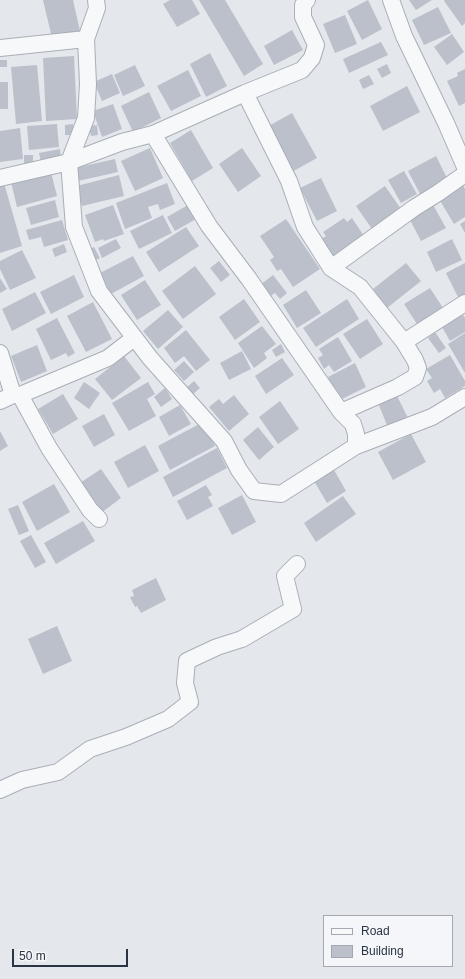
<!DOCTYPE html>
<style>
body{margin:0}
#map{position:relative;width:465px;height:979px;overflow:hidden;background:#e4e7ec;font-family:Helvetica,sans-serif}
canvas{display:block}
.legend{position:absolute;left:323px;top:915px;width:130px;height:52px;box-sizing:border-box;background:#f4f6f9;border:1px solid #a4a8b1;margin:0;padding:5px 7px;list-style:none;font-size:12px;color:#2b3445}
.legend li{display:flex;align-items:center;gap:8px;height:20px}
.legend b{width:20px;border:1px solid #a4a8b1}
.scale{position:absolute;left:12px;top:949px;width:116px;height:18px;box-sizing:border-box;border:2px solid #2b3445;border-top:0;padding-left:5px;font-size:12px;line-height:14px;white-space:nowrap;color:#2b3445;-webkit-text-stroke:3px #f4f6f9;paint-order:stroke}
</style>
<div id="map">
<canvas width="465" height="979"></canvas>
<ul class="legend">
<li><b style="height:5px;background:#f7f8fa"></b>Road</li>
<li><b style="height:11px;background:#bbc0ca"></b>Building</li>
</ul>
<div class="scale">50 m</div>
</div>
<script>
const ctx = document.querySelector('canvas').getContext('2d');
ctx.lineJoin = 'round';
function fillPath(path, color) { ctx.fillStyle = color; ctx.fill(path, 'evenodd'); }
const shape = rows => new Path2D(rows.map(r => 'M' + r).join(''));
function trace(path, color, width, dash) { ctx.strokeStyle = color; ctx.lineWidth = width; ctx.lineCap = dash ? 'butt' : 'round'; ctx.setLineDash(dash || []); ctx.stroke(path); }
fillPath(shape([
 [43,0,73,0,80,31,52,38],
 [170,0,192,0,200,14,177,27,163,4],
 [199,0,225,0,263,64,244,76],
 [368,0,382,29,362,40,347,11],
 [409,0,432,0,416,10],
 [445,0,465,0,465,23,462,26,444,1],
 [438,7,451,33,424,45,412,20],
 [345,15,357,44,335,53,323,24],
 [292,30,303,50,274,65,264,46],
 [452,34,464,52,447,65,434,47],
 [381,42,388,55,349,73,343,59],
 [210,53,227,86,206,97,190,64],
 [74,56,77,119,46,121,43,58],
 [0,60,7,60,7,67,0,67],
 [387,64,391,73,382,78,377,69],
 [37,65,42,121,16,124,11,67],
 [135,65,145,86,123,96,114,75],
 [465,69,465,103,459,106,447,81,458,76,457,73],
 [188,70,201,96,171,111,157,86],
 [112,74,120,93,102,101,94,82],
 [369,75,374,84,363,89,359,80],
 [0,82,8,82,8,109,0,109],
 [407,86,420,112,383,131,370,106],
 [149,92,161,118,133,132,121,106],
 [113,104,122,129,102,137,93,111],
 [292,113,317,158,290,173,265,128],
 [57,124,59,147,29,150,27,126],
 [73,124,73,135,65,135,65,125],
 [97,125,98,135,91,136,89,126],
 [20,128,23,159,0,162,0,131],
 [191,130,213,168,192,181,170,143],
 [150,148,163,178,135,191,121,161],
 [242,148,261,176,238,192,219,164],
 [60,149,61,159,41,162,39,153],
 [24,155,33,155,33,167,24,167],
 [436,156,449,182,421,196,408,171],
 [115,159,118,172,78,181,75,168],
 [404,171,417,194,401,203,388,180],
 [51,172,57,196,17,207,11,182],
 [119,175,124,196,82,206,77,186],
 [321,178,337,211,317,221,300,188],
 [4,183,22,246,0,253,0,184],
 [167,183,175,204,160,210,158,204,148,207,152,218,125,229,116,203],
 [463,185,465,189,465,217,454,224,439,199],
 [385,186,401,209,372,229,356,206],
 [55,200,59,217,31,225,26,208],
 [432,203,446,228,421,241,408,216],
 [113,205,124,234,104,241,103,239,95,242,85,215],
 [188,205,196,219,175,231,167,217],
 [163,215,172,233,139,249,130,231],
 [344,218,347,222,352,218,364,236,331,258,319,240,326,236,323,232],
 [286,219,320,269,293,287,281,269,277,271,270,260,274,257,260,236],
 [62,220,68,240,44,247,41,237,29,240,26,230],
 [465,221,465,233,460,224],
 [186,227,199,246,159,272,146,252],
 [116,239,121,248,102,258,98,248],
 [452,239,462,260,436,272,427,252],
 [64,244,67,252,55,257,52,249],
 [94,247,100,258,92,262,86,251],
 [22,250,36,278,10,290,0,269,0,261],
 [133,256,144,276,111,294,100,273],
 [219,261,230,275,221,282,210,268],
 [406,263,421,281,387,308,373,289],
 [465,263,465,298,460,301,446,273],
 [195,266,216,294,183,319,162,291],
 [74,275,84,297,51,314,40,292],
 [273,275,287,293,280,299,275,293,269,297,260,285],
 [0,278,7,289,0,293],
 [145,280,161,305,137,320,121,295],
 [430,288,443,308,417,324,404,304],
 [306,290,321,313,297,328,283,305],
 [35,292,46,313,12,331,2,309],
 [244,299,260,322,235,340,219,317],
 [347,299,359,319,316,347,303,328],
 [93,302,112,339,86,352,67,316],
 [168,310,183,327,158,349,143,331],
 [463,315,465,318,465,332,450,341,442,327],
 [57,318,75,353,68,357,66,353,51,360,36,329],
 [367,319,383,344,360,359,343,334],
 [262,326,276,344,264,353,267,358,254,368,238,343],
 [186,330,210,360,196,371,184,356,175,363,164,348],
 [435,332,446,348,439,353,428,338],
 [465,333,465,373,448,344],
 [338,337,352,361,334,372,329,365,324,369,318,358,323,355,319,349],
 [281,344,285,352,276,357,272,350],
 [37,345,47,371,21,382,11,356],
 [242,351,251,369,229,380,220,363],
 [450,355,465,381,465,386,445,398,440,389,434,393,427,381,432,378,426,369],
 [124,356,141,378,112,400,95,379],
 [282,358,294,375,266,394,255,376],
 [184,361,194,372,184,381,174,370],
 [355,363,366,387,340,400,328,377],
 [194,381,200,388,191,396,185,389],
 [84,382,100,393,89,409,74,398],
 [148,382,155,394,147,399,156,416,129,431,112,403],
 [165,388,172,399,161,407,154,397],
 [63,394,78,419,53,434,38,409],
 [396,394,409,420,389,430,378,403],
 [234,395,249,414,229,431,209,407,219,399,223,404],
 [280,401,299,429,278,444,259,417],
 [180,405,191,424,169,436,159,417],
 [104,414,115,435,94,447,82,426],
 [203,422,215,446,170,470,158,446],
 [258,427,274,447,259,460,243,440],
 [0,431,8,446,0,451],
 [411,434,426,462,393,480,378,452],
 [145,445,159,471,128,488,114,462],
 [217,448,227,468,173,497,163,477],
 [101,469,121,498,101,513,80,483],
 [334,470,346,491,327,503,314,481],
 [54,484,70,512,37,531,22,502],
 [206,485,212,495,208,497,213,506,187,520,177,501],
 [242,495,256,522,232,535,218,508],
 [343,496,356,514,316,542,304,523],
 [18,505,29,531,19,535,8,509],
 [83,521,95,541,56,564,44,543],
 [31,535,46,562,35,568,20,541],
 [156,578,166,600,141,613,137,606,135,607,130,597,134,596,132,590],
 [57,626,72,661,43,674,28,639]
]), '#bbc0ca');
const minor = shape([
 [96,0,97,8,86,39,88,84,86,118,69,162,74,227,99,291,150,358,224,441,239,470,254,491,281,494,356,446,432,417,465,397],
 [391,0,404,36,446,123,465,167],
 [0,48,86,39],
 [245,93,289,181,305,227,331,268,360,287,404,342,415,360,418,368,415,377,398,387,341,412],
 [153,134,209,226,249,279,341,412,353,424,356,434,356,446],
 [0,178,69,162,122,142,153,134,245,93,302,70,312,58,316,45,303,17,303,5,307,0],
 [331,268,414,208,438,193,465,174],
 [404,342,465,303],
 [0,353,13,395],
 [20,395,49,448,90,510,99,519],
 [0,401,13,395,20,395,108,358,134,338],
 [0,790,22,780,58,772,90,749,126,737,168,719,190,702,185,683,187,661,217,647,242,639,293,609,285,576,297,564]
]);
trace(minor, '#a9aeb7', 18);
trace(minor, '#f7f8fa', 16);
</script>
